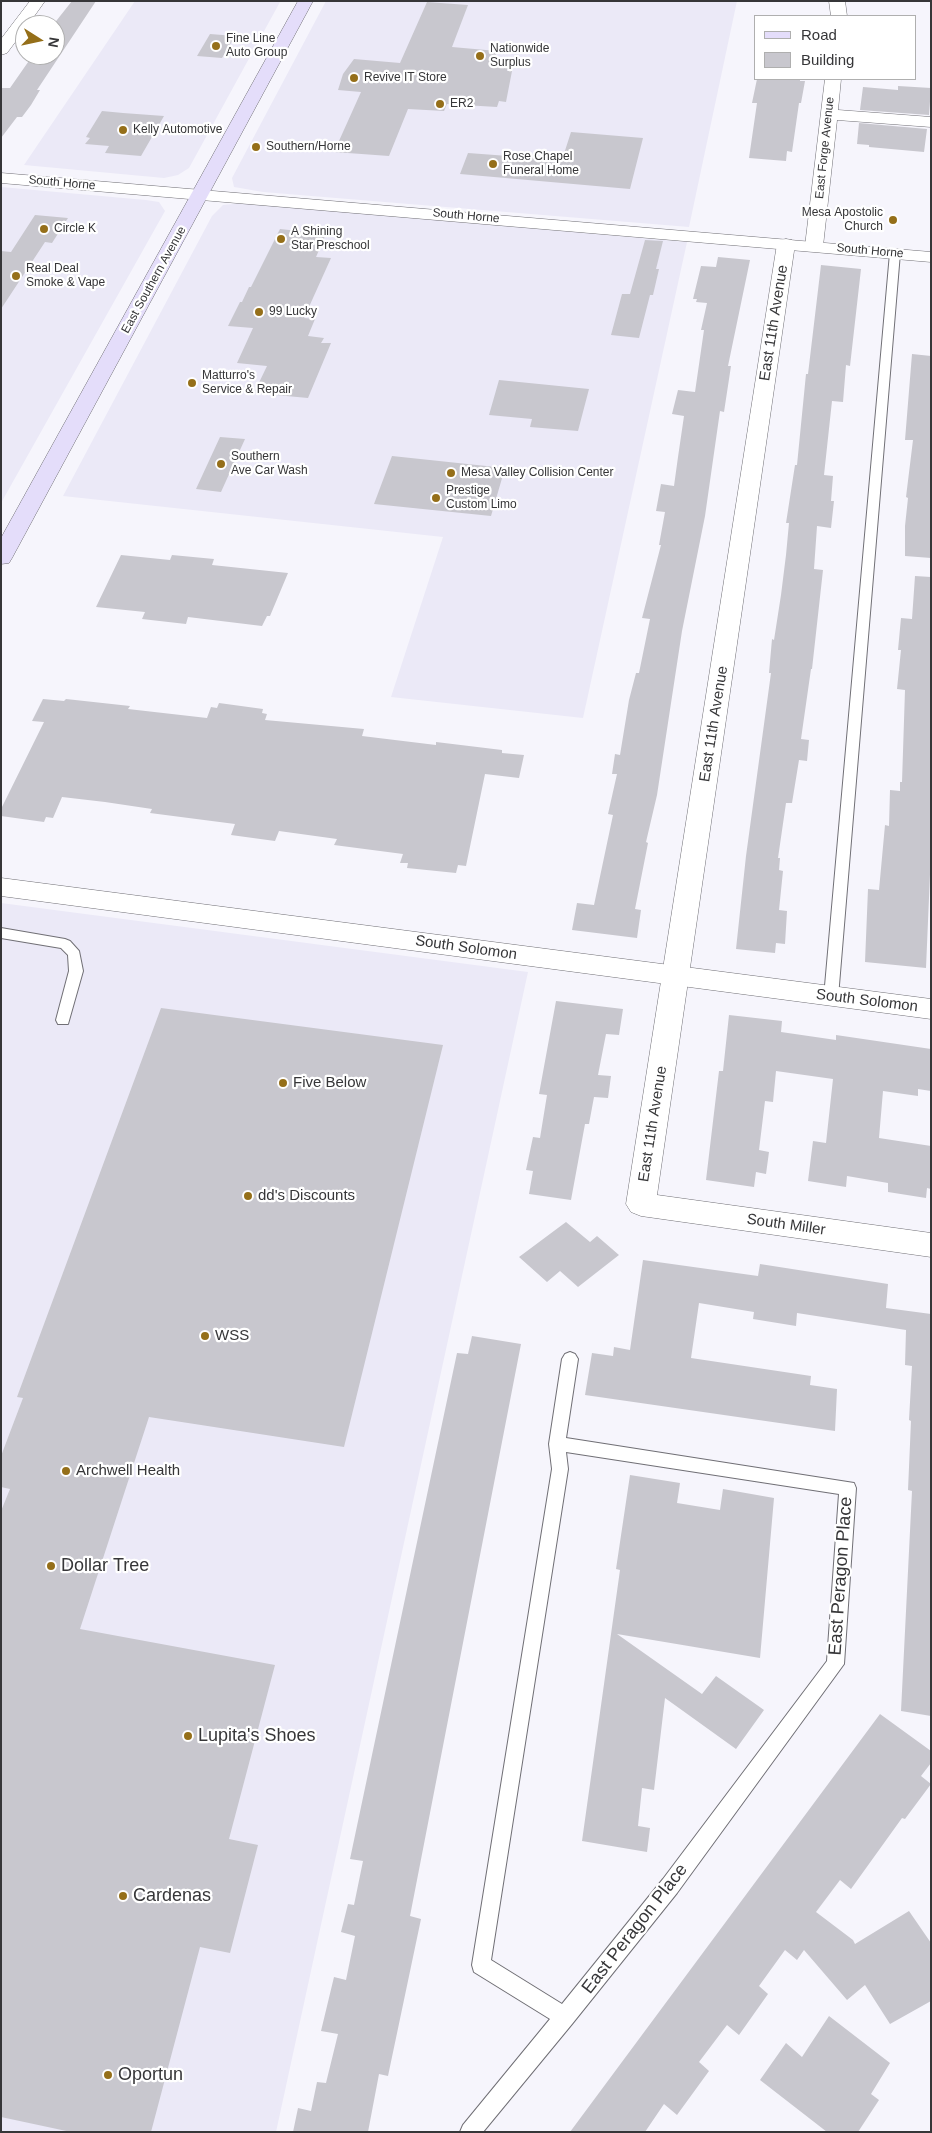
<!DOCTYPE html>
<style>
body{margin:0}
#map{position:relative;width:932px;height:2133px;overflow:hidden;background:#f6f5fc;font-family:Helvetica,sans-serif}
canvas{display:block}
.frame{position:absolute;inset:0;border:2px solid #363638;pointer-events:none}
.legend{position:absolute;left:754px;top:15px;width:162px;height:65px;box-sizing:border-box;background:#fff;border:1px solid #afafaf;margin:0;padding:6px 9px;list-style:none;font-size:15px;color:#363638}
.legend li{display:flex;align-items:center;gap:10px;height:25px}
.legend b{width:25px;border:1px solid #afafaf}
.north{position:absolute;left:15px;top:15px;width:50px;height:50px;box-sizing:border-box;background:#fff;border:1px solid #afafaf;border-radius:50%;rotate:100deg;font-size:14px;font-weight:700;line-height:20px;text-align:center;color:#363638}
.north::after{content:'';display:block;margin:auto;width:18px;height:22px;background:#956f19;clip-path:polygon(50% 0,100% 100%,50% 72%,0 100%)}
</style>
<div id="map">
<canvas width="932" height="2133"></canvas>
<div class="frame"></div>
<ul class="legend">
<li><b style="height:6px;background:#e4ddfa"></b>Road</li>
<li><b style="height:14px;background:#c8c7ce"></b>Building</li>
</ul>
<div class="north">N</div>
</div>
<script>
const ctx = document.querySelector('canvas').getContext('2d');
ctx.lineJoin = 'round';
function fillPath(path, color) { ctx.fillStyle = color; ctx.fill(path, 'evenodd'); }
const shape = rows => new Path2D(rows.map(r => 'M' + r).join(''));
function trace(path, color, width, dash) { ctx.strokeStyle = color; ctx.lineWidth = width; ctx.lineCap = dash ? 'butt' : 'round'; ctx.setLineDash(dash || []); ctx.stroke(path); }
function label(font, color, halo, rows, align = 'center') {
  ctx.font = font + ' Helvetica,sans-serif'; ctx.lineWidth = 4.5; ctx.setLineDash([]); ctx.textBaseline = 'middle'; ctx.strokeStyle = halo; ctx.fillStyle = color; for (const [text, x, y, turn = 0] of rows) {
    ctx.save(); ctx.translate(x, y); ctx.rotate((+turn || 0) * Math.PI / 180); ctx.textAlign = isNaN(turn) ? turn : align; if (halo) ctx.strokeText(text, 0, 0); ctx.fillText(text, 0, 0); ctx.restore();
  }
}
fillPath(shape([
 [135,1,280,2,189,168,178,175,164,178,24,165],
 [326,1,737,1,689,227,263,192,234,187,232,178],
 [1,187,146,200,159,202,165,211,1,503],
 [243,203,687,242,583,718,391,697,443,537,63,496,212,216,223,205],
 [1,903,528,972,276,2132,1,2132]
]), '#ebe9f7');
fillPath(shape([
 [72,1,96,1,37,90,40,90,31,105,22,117,17,117,1,138,1,88,10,88,33,55,55,55,55,25,53,25],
 [427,2,468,5,452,47,497,51,491,67,508,68,507,71,512,71,506,102,499,101,497,107,447,104,444,111,408,109,389,156,334,152,361,92,338,90,343,74,354,59,400,63],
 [210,34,235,36,222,58,197,56],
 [757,79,800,79,800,81,805,81,801,103,799,103,792,152,787,151,786,161,749,158,757,103,752,103],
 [898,86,931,88,929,115,860,110,863,87,898,90],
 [102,111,123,113,164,116,141,156,105,153,109,146,85,144,90,138,86,137],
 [859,123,927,129,924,152,869,147,869,145,857,144],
 [571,132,643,138,630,189,460,174,468,153,562,160],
 [35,215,68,218,52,243,45,242,1,309,1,251,11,252],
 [280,229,326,234,316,257,331,258,304,318,315,319,308,336,324,338,321,343,331,343,308,398,254,393,267,366,237,363,253,328,228,326,240,302,242,302,249,287,251,287],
 [645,240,663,241,656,269,659,269,653,295,650,295,639,338,611,335,622,294,630,294],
 [718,257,750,260,728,366,731,366,724,412,720,411,705,516,682,631,657,795,646,842,648,843,635,909,641,910,637,938,572,930,577,903,594,905,613,815,608,814,617,774,612,774,615,754,620,755,629,700,636,673,639,673,650,619,642,618,661,545,659,545,665,512,656,511,661,484,674,486,678,457,684,416,672,414,678,390,695,392,704,330,701,330,707,303,696,302,697,299,693,299,701,266,716,267],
 [821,265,861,269,850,366,846,365,843,402,832,401,824,475,833,476,831,501,834,501,831,528,817,526,814,569,823,570,812,669,811,669,801,739,809,740,807,761,799,760,792,803,786,803,778,858,780,858,779,870,783,871,779,910,787,911,785,944,776,943,775,953,736,949,746,856,771,673,769,673,772,639,774,640,781,595,786,555,789,523,786,523,795,465,797,465,806,374,808,374],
 [912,354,931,356,931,558,905,556,905,526,908,498,906,497,913,440,905,440],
 [499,380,589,389,578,431,530,427,532,419,489,415],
 [220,437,245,439,221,492,196,489],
 [392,456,505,468,491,516,374,504],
 [121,555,170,560,172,555,214,559,212,565,288,573,270,616,267,616,262,626,188,617,186,624,142,619,145,612,96,607],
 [915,576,931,577,931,851,926,968,865,962,868,889,879,890,885,825,889,826,890,790,900,791,900,782,902,782,905,690,897,689,901,650,898,650,901,618,912,619],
 [43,699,64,701,66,699,130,706,128,709,207,718,211,707,217,708,219,703,263,709,262,713,267,714,265,720,364,729,362,736,436,745,436,742,502,750,502,753,524,755,519,778,485,774,466,866,458,865,456,873,407,868,408,863,400,863,403,854,334,845,337,839,279,831,275,841,231,835,235,824,150,813,152,809,105,802,62,797,53,818,46,817,44,822,1,816,1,809,44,722,32,721],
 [556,1001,623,1009,619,1035,606,1034,598,1075,611,1076,608,1098,594,1097,589,1124,585,1124,571,1200,529,1194,533,1171,526,1170,533,1137,540,1138,547,1095,539,1094],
 [161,1008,443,1045,344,1447,149,1417,80,1629,275,1665,229,1839,258,1845,230,1953,200,1947,151,2132,71,2132,1,2117,1,1511,10,1489,1,1487,1,1456,23,1398,17,1397],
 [729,1015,782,1021,781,1032,836,1040,836,1035,931,1049,931,1091,918,1089,918,1096,883,1091,879,1138,931,1146,931,1189,927,1188,926,1198,888,1192,888,1183,847,1176,846,1187,808,1181,813,1141,826,1143,833,1079,776,1071,773,1102,765,1101,759,1150,769,1152,766,1174,756,1172,754,1187,706,1180,719,1071,723,1071],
 [566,1222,590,1242,597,1236,619,1255,578,1287,560,1271,547,1282,519,1257],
 [643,1260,758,1276,760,1264,888,1284,886,1308,931,1314,931,1716,901,1711,912,1491,908,1490,911,1421,909,1420,912,1366,905,1365,906,1330,797,1313,796,1326,753,1319,754,1312,699,1303,691,1358,811,1376,810,1385,837,1389,835,1431,585,1395,592,1353,613,1356,614,1347,630,1350],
 [472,1336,521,1344,410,1916,421,1919,388,2076,379,2074,368,2132,293,2132,298,2108,311,2111,317,2082,326,2083,338,2034,321,2031,334,1977,346,1980,355,1936,341,1932,348,1904,354,1905,363,1861,350,1859,457,1353,468,1354],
 [630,1475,680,1483,677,1503,720,1510,723,1489,774,1498,760,1658,617,1634,702,1694,716,1676,764,1710,736,1749,665,1698,654,1790,642,1788,638,1826,650,1828,647,1852,582,1841,620,1570,616,1569],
 [880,1714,931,1751,931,1763,921,1776,931,1784,905,1819,902,1818,851,1889,840,1880,816,1912,853,1940,855,1944,909,1911,931,1943,931,2001,890,2024,865,1985,847,2000,804,1950,797,1960,785,1950,759,1986,768,1994,739,2035,727,2025,699,2062,709,2071,677,2115,664,2104,645,2132,570,2132],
 [829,2016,890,2063,871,2094,879,2100,858,2132,827,2132,760,2080,786,2043,802,2057]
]), '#c8c7ce');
const service = shape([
 [895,250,900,253,838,997,836,1000,831,1002,826,1000,824,997,890,253,895,250],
 [1,928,65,939,70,941,79,951,83,971,68,1024,58,1024,56,1020,69,971,68,955,61,948,1,938,1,928],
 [570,1352,575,1354,578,1359,566,1438,854,1483,856,1488,844,1664,677,1893,572,2024,483,2132,460,2132,463,2125,550,2019,474,1972,472,1965,552,1469,549,1444,562,1359,565,1354,570,1352],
 [566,1452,839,1494,827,1661,663,1879,562,2004,491,1960,568,1469,566,1452]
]);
const minor = shape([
 [30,1,45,1,28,25,25,25,25,29,7,53,1,55,1,39,30,1],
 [829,1,845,1,847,16,831,16,829,1],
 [825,79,841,79,838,110,931,117,931,127,837,120,823,246,820,250,814,251,808,250,805,246,825,79],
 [786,239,792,240,795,244,657,1195,931,1233,931,1257,641,1216,631,1212,626,1204,777,244,780,240,786,239]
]);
const tertiary = shape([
 [1,173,931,252,931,262,1,183,1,173],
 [1,878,931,999,931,1019,1,896,1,878]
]);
const secondary = shape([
 [298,1,313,1,12,558,9,563,1,564,1,538,298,1]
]);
trace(service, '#706f75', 2);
trace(minor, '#706f75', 1);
trace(tertiary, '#706f75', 1);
trace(secondary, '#706f75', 1);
fillPath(service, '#fff');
fillPath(minor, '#fff');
fillPath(tertiary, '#fff');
fillPath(secondary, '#e4ddfa');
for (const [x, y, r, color] of [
 [216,46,5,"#956f19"],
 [480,56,5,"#956f19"],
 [354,78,5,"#956f19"],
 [440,104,5,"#956f19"],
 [123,130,5,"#956f19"],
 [256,147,5,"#956f19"],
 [493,164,5,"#956f19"],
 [893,220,5,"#956f19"],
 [44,229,5,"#956f19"],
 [281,239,5,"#956f19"],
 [16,276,5,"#956f19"],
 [259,312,5,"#956f19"],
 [192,383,5,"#956f19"],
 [221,464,5,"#956f19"],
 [451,473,5,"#956f19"],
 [436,498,5,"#956f19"],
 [283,1083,5,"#956f19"],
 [248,1196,5,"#956f19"],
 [205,1336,5,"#956f19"],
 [66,1471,5,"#956f19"],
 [51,1566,5,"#956f19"],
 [188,1736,5,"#956f19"],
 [123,1896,5,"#956f19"],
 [108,2075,5,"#956f19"]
]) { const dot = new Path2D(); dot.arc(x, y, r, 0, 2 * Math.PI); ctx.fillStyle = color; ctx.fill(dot); trace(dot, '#fff', 2); }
label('12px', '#363638', '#fff', [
 ["Fine Line",226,39],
 ["Auto Group",226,53],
 ["Nationwide",490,49],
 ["Surplus",490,63],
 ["Revive IT Store",364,78],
 ["ER2",450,104],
 ["Kelly Automotive",133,130],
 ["Southern/Horne",266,147],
 ["Rose Chapel",503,157],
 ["Funeral Home",503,171],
 ["Mesa Apostolic",883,213,"right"],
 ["Church",883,227,"right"],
 ["Circle K",54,229],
 ["A Shining",291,232],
 ["Star Preschool",291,246],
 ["Real Deal",26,269],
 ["Smoke & Vape",26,283],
 ["99 Lucky",269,312],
 ["Matturro's",202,376],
 ["Service & Repair",202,390],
 ["Southern",231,457],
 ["Ave Car Wash",231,471],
 ["Mesa Valley Collision Center",461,473],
 ["Prestige",446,491],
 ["Custom Limo",446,505]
], 'left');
label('12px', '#363638', '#fff', [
 ["East Forge Avenue",825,148,-84],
 ["South Horne",62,183,5],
 ["South Horne",466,216,5],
 ["South Horne",870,251,5],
 ["East Southern Avenue",154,280,-61]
]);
label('15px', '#363638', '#fff', [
 ["East 11th Avenue",774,323,-81],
 ["East 11th Avenue",714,724,-81],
 ["South Solomon",466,948,8],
 ["South Solomon",867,1001,7],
 ["East 11th Avenue",653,1124,-81],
 ["South Miller",786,1225,8]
]);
label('15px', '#363638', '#fff', [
 ["Five Below",293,1083],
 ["dd's Discounts",258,1196],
 ["WSS",215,1336],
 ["Archwell Health",76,1471]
], 'left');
label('18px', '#363638', '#fff', [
 ["Dollar Tree",61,1566],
 ["Lupita's Shoes",198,1736],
 ["Cardenas",133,1896],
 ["Oportun",118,2075]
], 'left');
label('18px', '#363638', '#fff', [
 ["East Peragon Place",841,1576,-86],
 ["East Peragon Place",635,1929,-52]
]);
</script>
